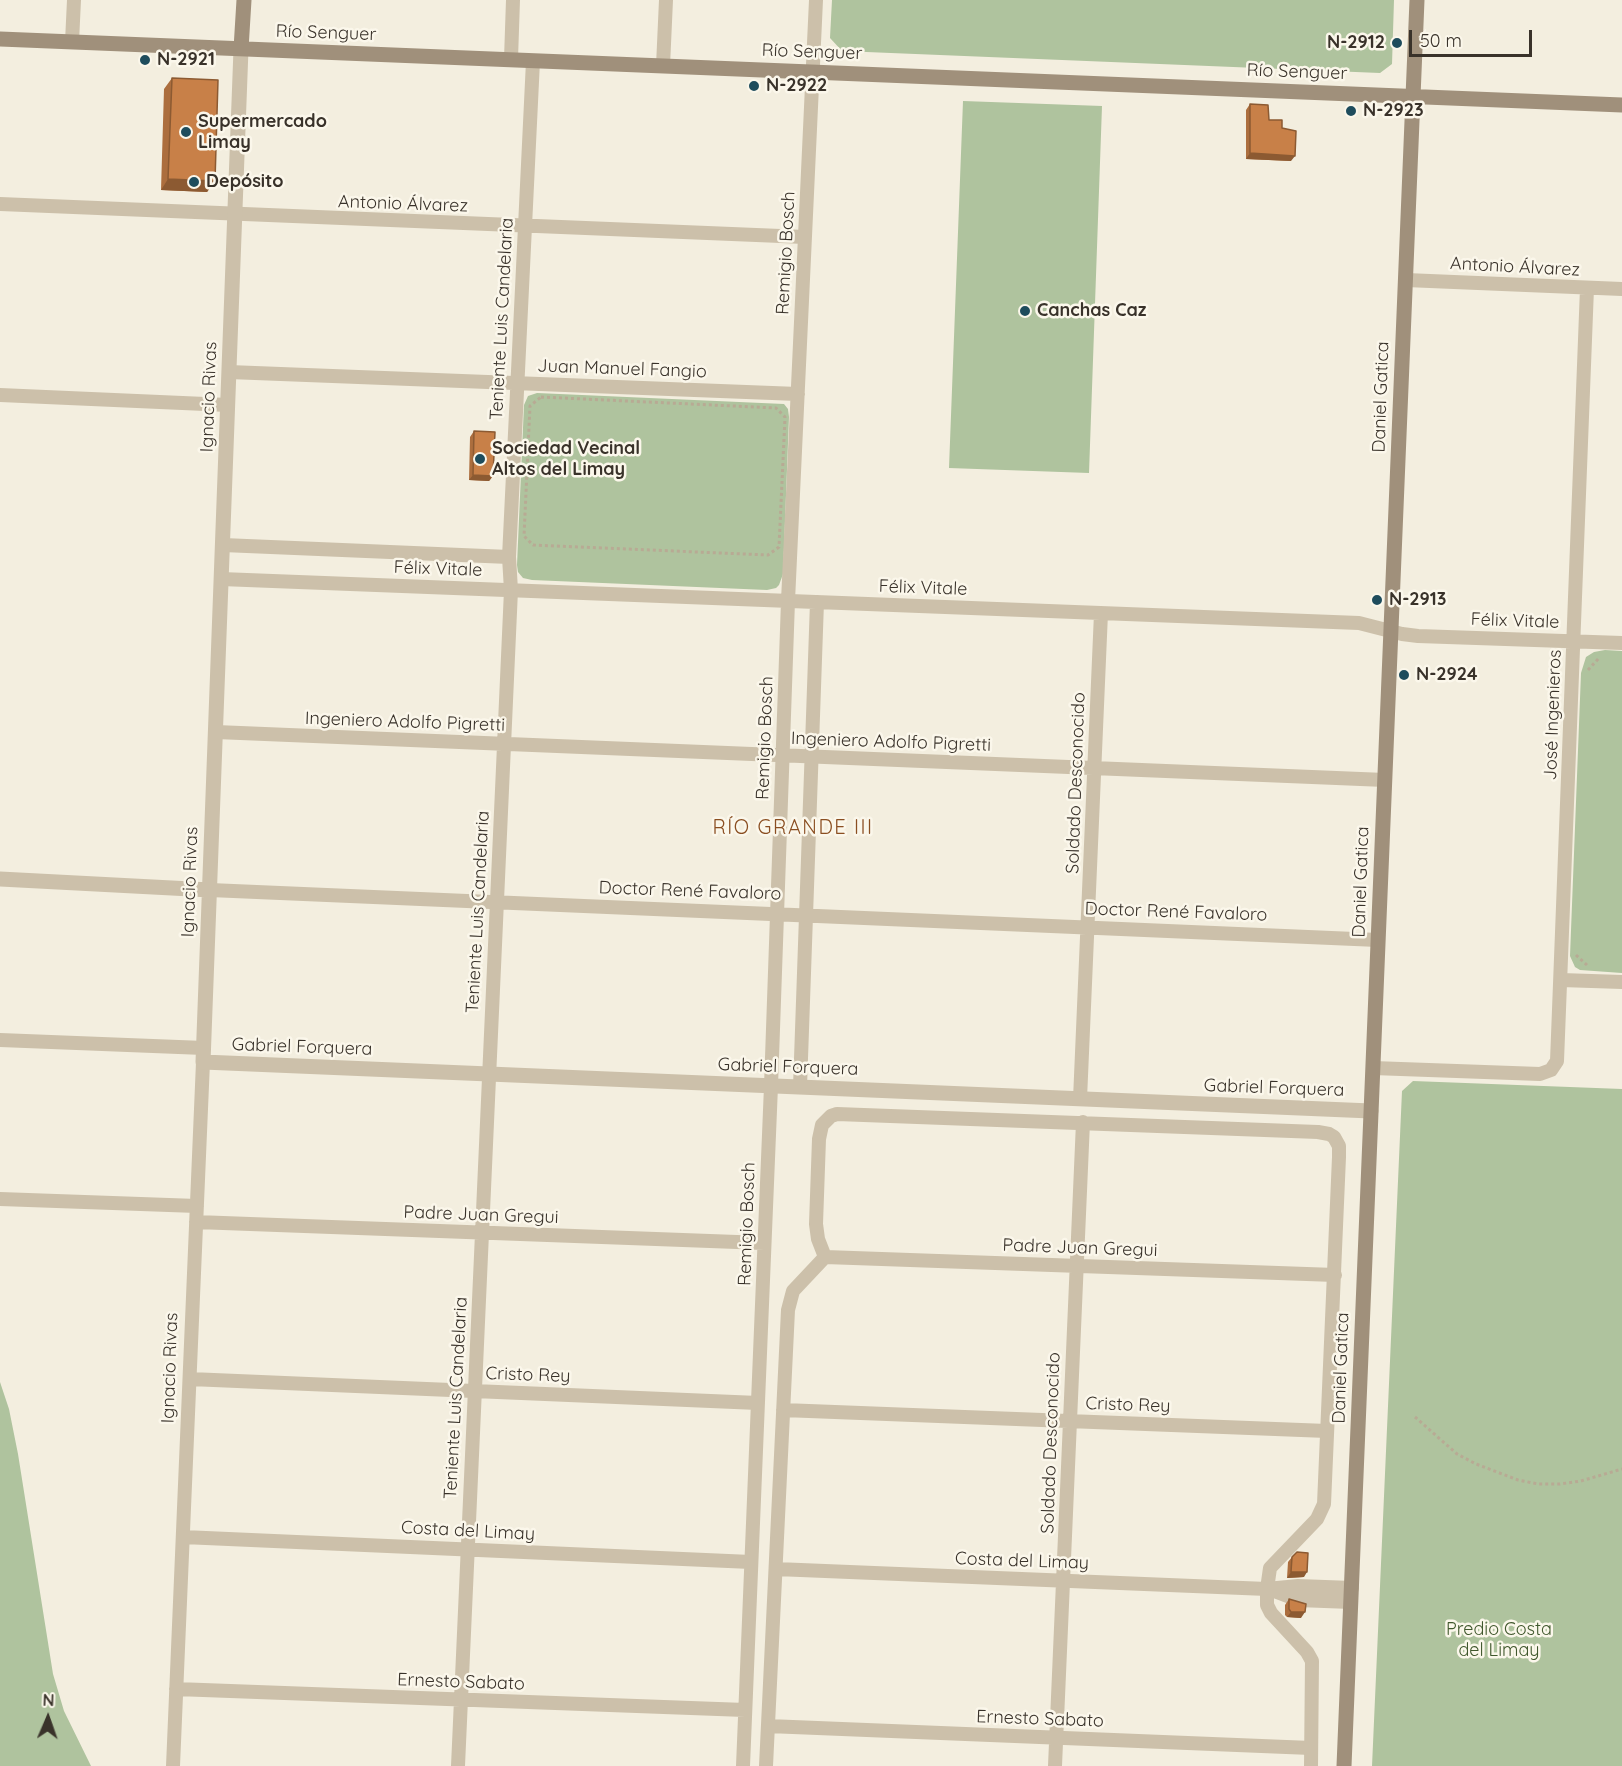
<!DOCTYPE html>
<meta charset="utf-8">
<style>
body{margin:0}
#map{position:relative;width:1622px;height:1766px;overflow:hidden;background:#f3eedf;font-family:Quicksand,sans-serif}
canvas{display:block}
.north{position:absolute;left:18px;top:1688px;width:60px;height:60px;-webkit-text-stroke:4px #fbf7eb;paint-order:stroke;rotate:2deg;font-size:16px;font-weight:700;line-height:24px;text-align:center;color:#39322a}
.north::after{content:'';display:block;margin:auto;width:21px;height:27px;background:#39322a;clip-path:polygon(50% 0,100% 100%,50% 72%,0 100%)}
.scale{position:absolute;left:1409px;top:30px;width:123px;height:27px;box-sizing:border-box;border:3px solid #39322a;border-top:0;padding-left:8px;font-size:18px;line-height:21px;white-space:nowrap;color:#39322a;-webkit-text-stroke:4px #fbf7eb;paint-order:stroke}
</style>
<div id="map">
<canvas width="1622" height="1766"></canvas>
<div class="north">N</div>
<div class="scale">50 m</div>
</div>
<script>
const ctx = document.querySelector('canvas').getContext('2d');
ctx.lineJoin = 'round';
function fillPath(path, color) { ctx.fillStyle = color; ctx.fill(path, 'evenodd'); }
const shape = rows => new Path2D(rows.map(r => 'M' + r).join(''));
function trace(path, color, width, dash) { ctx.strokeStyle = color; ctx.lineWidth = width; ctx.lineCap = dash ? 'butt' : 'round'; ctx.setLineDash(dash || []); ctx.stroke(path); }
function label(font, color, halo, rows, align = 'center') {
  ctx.font = font + ' Quicksand,sans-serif'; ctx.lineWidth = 5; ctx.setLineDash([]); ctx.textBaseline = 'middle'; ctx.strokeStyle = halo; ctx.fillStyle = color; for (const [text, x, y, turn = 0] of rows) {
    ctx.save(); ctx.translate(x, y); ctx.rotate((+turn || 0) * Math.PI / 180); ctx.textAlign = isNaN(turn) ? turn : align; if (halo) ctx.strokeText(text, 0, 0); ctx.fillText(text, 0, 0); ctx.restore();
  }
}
fillPath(shape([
 [832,0,1394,0,1392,64,1380,73,842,51,830,38],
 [963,101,1102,106,1089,473,949,468],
 [537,393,784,404,788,409,789,417,783,574,779,585,776,588,767,590,532,580,523,578,518,572,517,565,524,405,528,396],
 [1605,650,1622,651,1622,973,1580,970,1575,967,1570,956,1581,673,1586,657,1594,652],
 [1413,1081,1622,1089,1622,1766,1372,1766,1402,1091],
 [0,1382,9,1409,18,1454,53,1674,64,1711,91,1766,0,1766]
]), '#afc39e');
trace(shape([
 [541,397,776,408,785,417,779,547,768,555,533,545,524,536,530,406,541,397],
 [1588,670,1599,658],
 [1576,955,1587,965],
 [1415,1417,1457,1454,1476,1464,1518,1480,1538,1484,1560,1484,1581,1481,1622,1469]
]), '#b8aa94', 3, [3, 3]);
trace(shape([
 [72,42,74,0],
 [511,59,513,0],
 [663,66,666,0],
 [0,204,805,237],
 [1406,280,1622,289],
 [229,372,798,394],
 [0,395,228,405],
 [223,545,509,557],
 [221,579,1359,623,1402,634,1418,636,1622,643],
 [216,732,1385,780],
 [210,890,1378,940],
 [1561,980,1622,982],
 [0,1040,204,1048],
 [1373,1068,1540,1074,1551,1070,1557,1061,1587,288],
 [800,1087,817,602],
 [1080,1099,1101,613],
 [0,1199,197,1206],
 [196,1222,764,1243],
 [825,1257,818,1239,816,1224,819,1139,822,1125,831,1116,837,1114,1318,1132,1329,1134,1334,1137,1339,1146,1339,1157,1324,1504,1317,1519,1270,1568,1267,1589,1267,1605,1271,1613,1307,1652,1312,1661,1311,1766],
 [825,1257,1335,1275],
 [190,1379,758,1403],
 [783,1410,1327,1431],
 [183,1537,751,1562],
 [776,1569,1267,1589,1298,1586,1352,1588],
 [1269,1589,1298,1600,1351,1602],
 [176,1689,745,1710],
 [768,1726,1311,1748],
 [173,1766,203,1062],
 [458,1766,511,590,509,557,533,61],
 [743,1766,771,1086,788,601,816,0],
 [766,1766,788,1310,793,1291,825,1257],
 [1055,1766,1083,1122]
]), '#ccc0aa', 14);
trace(shape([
 [241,49,203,1062,1371,1111],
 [0,879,210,890]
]), '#ccc0aa', 15);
trace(shape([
 [0,39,1622,105],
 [241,49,244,0],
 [1344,1766,1417,0]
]), '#a0907b', 15);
fillPath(shape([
 [172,78,215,181,207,192,161,190,164,89],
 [1250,104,1269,120,1282,128,1291,161,1246,159,1246,110],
 [474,431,493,476,489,481,469,480,470,437],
 [1292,1557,1304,1577,1287,1578,1288,1562],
 [1289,1599,1301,1618,1287,1617,1285,1615,1285,1605]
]), '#ac6e3e');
fillPath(shape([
 [1250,153,1295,156,1291,161,1246,159],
 [168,179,215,181,207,192,161,190],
 [473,475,493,476,489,481,469,480],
 [1291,1572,1307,1572,1304,1577,1287,1578],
 [1291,1612,1305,1612,1301,1618,1287,1617]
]), '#8c5a32');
const building = shape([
 [172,78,218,80,215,181,168,179,172,78],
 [1250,104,1268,105,1269,120,1282,120,1282,128,1296,131,1295,156,1250,153,1250,104],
 [474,431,495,432,493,476,473,475,474,431],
 [1297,1552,1308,1553,1307,1572,1291,1572,1292,1557,1297,1552],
 [1289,1599,1306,1604,1305,1612,1291,1612,1289,1609,1289,1599]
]);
fillPath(building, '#c88048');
trace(building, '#8c5a32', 1.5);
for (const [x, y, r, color] of [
 [1397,43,6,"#1e4c5c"],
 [145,60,6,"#1e4c5c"],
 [754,86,6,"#1e4c5c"],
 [1351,111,6,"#1e4c5c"],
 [186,132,6,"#1e4c5c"],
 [194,182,6,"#1e4c5c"],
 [1025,311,6,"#1e4c5c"],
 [480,459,6,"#1e4c5c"],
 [1377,600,6,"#1e4c5c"],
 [1404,675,6,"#1e4c5c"]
]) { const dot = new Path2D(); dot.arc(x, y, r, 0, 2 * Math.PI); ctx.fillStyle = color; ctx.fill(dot); trace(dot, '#fbf7eb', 2); }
label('18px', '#39322a', '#fbf7eb', [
 ["Río Senguer",326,33,2],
 ["Río Senguer",812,52,2],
 ["Río Senguer",1297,72,2],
 ["Antonio Álvarez",403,204,2],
 ["Remigio Bosch",786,253,-87],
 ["Antonio Álvarez",1515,267,3],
 ["Teniente Luis Candelaria",502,319,-87],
 ["Juan Manuel Fangio",622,369,2],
 ["Ignacio Rivas",209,397,-88],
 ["Daniel Gatica",1381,397,-88],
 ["Félix Vitale",438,569,2],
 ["Félix Vitale",923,588,2],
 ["Félix Vitale",1515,621,2],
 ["José Ingenieros",1553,715,-88],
 ["Ingeniero Adolfo Pigretti",405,722,2],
 ["Remigio Bosch",765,738,-88],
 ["Ingeniero Adolfo Pigretti",891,742,2],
 ["Soldado Desconocido",1076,783,-88],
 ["Ignacio Rivas",190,882,-88],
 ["Daniel Gatica",1361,882,-88],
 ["Doctor René Favaloro",690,891,2],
 ["Teniente Luis Candelaria",478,912,-87],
 ["Doctor René Favaloro",1176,912,2],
 ["Gabriel Forquera",302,1047,2],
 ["Gabriel Forquera",788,1067,2],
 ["Gabriel Forquera",1274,1088,2],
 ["Padre Juan Gregui",481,1215,2],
 ["Remigio Bosch",747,1224,-88],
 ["Padre Juan Gregui",1080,1248,2],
 ["Ignacio Rivas",170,1368,-88],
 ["Daniel Gatica",1341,1368,-88],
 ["Cristo Rey",528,1375,2],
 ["Teniente Luis Candelaria",456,1398,-87],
 ["Cristo Rey",1128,1405,2],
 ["Soldado Desconocido",1051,1443,-88],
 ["Costa del Limay",468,1531,3],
 ["Costa del Limay",1022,1561,2],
 ["Ernesto Sabato",461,1682,2],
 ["Ernesto Sabato",1040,1719,2]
]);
label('bold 18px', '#39322a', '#fbf7eb', [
 ["N-2912",1385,43,"right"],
 ["N-2921",157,60],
 ["N-2922",766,86],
 ["N-2923",1363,111],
 ["Supermercado",198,122],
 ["Limay",198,143],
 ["Depósito",206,182],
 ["Canchas Caz",1037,311],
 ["Sociedad Vecinal",492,449],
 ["Altos del Limay",492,470],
 ["N-2913",1389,600],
 ["N-2924",1416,675]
], 'left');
label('18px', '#40582d', '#fbf7eb', [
 ["Predio Costa",1499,1630],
 ["del Limay",1499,1651]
]);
ctx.letterSpacing = '1.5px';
label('20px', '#8a4e21', '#fbf7eb', [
 ["RÍO GRANDE III",793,828]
]);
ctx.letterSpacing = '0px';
</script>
